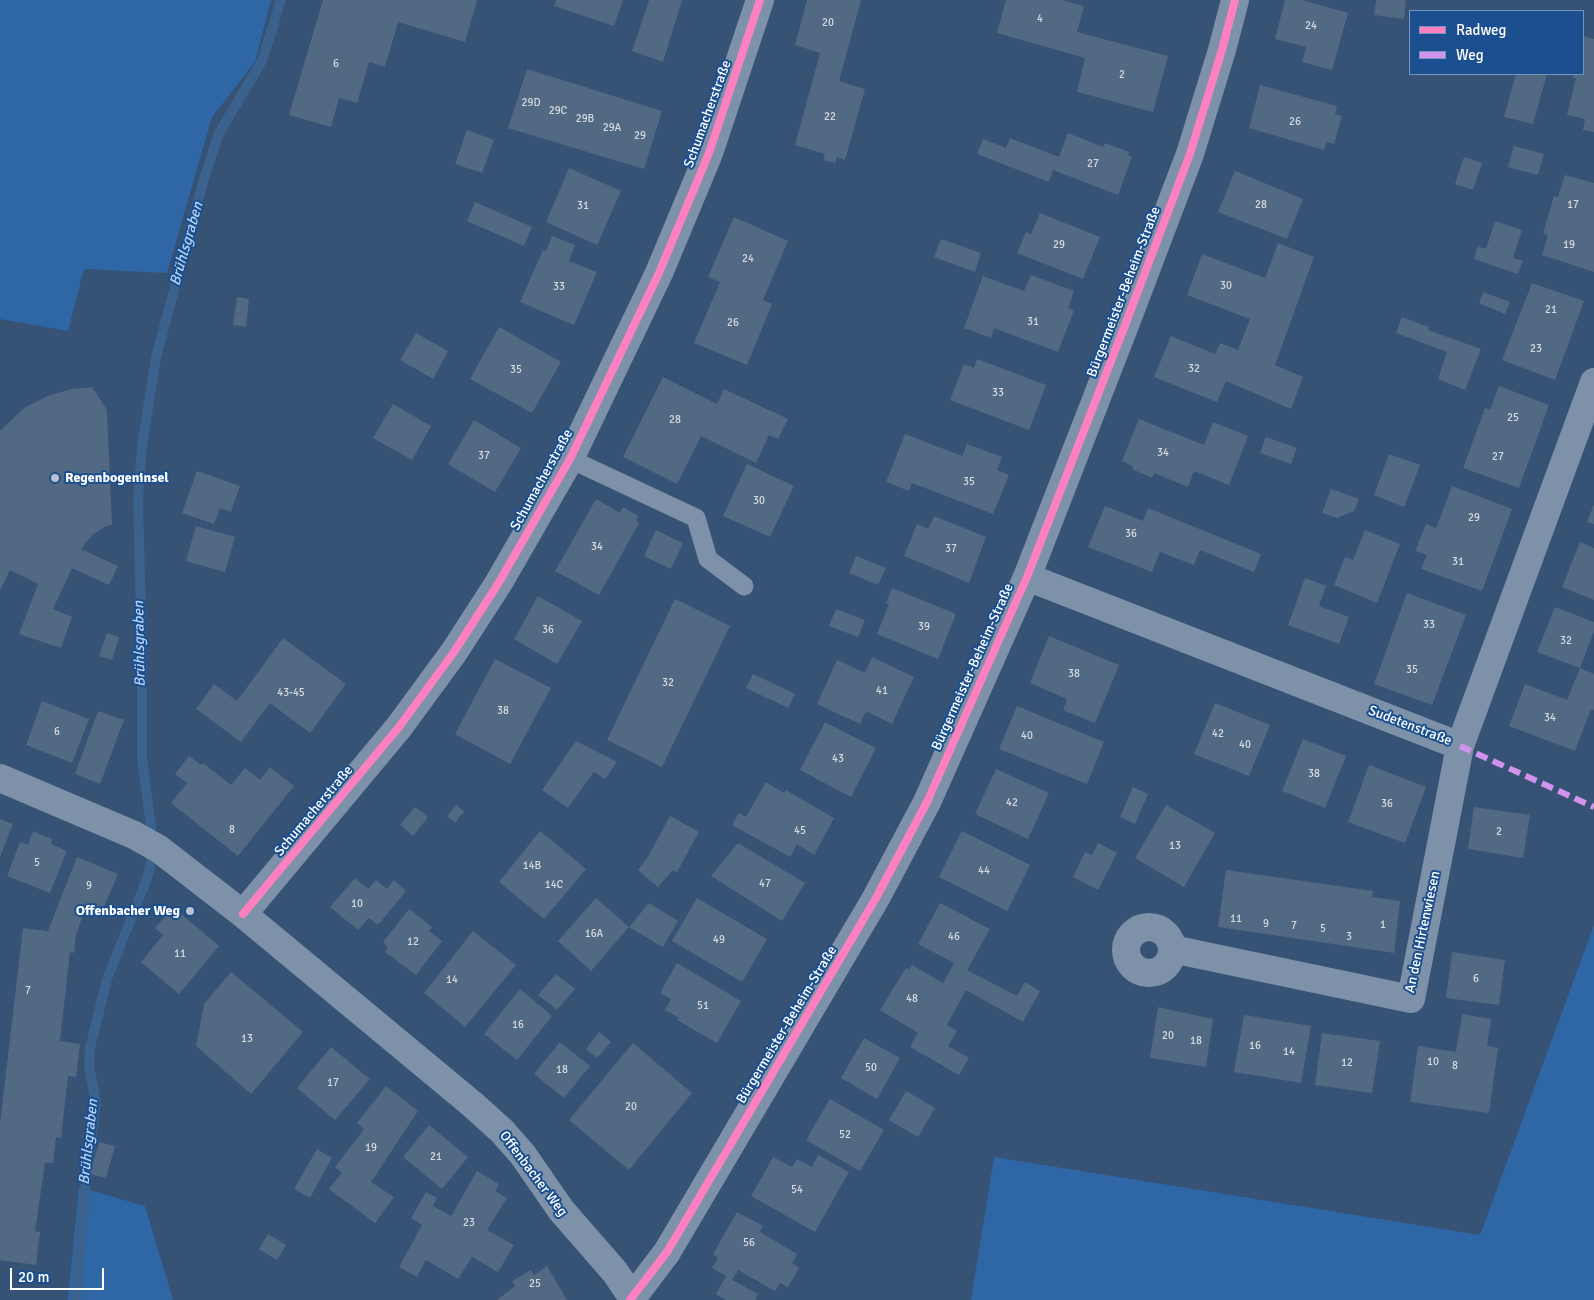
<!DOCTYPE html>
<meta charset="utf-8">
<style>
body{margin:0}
#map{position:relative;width:1594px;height:1300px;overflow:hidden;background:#365274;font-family:Signika,sans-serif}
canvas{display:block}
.legend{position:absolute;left:1409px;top:10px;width:175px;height:65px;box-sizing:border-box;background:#1b4f8f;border:1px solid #7695bc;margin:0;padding:6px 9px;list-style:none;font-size:15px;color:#fff}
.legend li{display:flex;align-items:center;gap:10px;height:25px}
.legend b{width:25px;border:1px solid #7695bc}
.scale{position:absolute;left:10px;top:1268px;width:94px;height:22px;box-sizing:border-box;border:2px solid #fff;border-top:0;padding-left:6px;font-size:15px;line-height:18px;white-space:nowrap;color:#fff;-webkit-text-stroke:4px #1b4f8f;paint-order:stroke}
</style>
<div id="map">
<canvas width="1594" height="1300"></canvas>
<ul class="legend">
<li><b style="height:6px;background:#ff80c0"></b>Radweg</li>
<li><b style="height:6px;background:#d193ec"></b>Weg</li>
</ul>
<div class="scale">20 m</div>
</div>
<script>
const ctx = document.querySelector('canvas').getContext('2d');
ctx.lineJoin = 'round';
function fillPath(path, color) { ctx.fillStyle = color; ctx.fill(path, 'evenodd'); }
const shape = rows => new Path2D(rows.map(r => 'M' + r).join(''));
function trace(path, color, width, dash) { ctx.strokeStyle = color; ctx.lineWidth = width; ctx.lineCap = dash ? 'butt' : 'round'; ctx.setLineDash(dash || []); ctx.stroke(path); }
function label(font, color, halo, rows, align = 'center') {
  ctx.font = font + ' Signika,sans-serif'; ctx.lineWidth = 4; ctx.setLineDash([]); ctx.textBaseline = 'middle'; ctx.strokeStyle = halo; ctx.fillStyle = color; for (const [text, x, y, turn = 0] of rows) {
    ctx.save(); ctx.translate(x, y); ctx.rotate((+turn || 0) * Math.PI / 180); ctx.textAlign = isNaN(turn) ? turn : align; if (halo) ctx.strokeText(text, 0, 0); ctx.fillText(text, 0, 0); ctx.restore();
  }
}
fillPath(shape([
 [0,0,271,0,255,62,212,117,167,273,84,269,68,331,0,319],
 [1594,925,1594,1300,971,1300,994,1157,1480,1235],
 [79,1187,145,1206,173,1300,68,1300]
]), '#2f66a5');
trace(shape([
 [76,1300,85,1189,96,1102,89,1067,90,1048,107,979,148,876,152,856,151,827,142,758,142,656,138,501,142,446,156,357,204,179,219,133,262,61,281,0]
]), '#3b618d', 10);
fillPath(shape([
 [323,0,477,0,465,42,398,22,385,67,369,62,357,103,339,98,331,127,289,115],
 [556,0,623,0,614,26,554,6],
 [649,0,682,0,663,62,632,51],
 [807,0,861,0,839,81,865,89,845,160,837,157,835,163,823,160,825,154,795,145,820,53,795,45],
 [1006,0,1062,0,1084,6,1077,32,1168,56,1153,112,1077,92,1085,58,997,33],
 [1285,0,1302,0,1348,13,1332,70,1302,62,1306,47,1275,39],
 [1376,0,1406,0,1404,19,1374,15],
 [1583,36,1594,39,1594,132,1583,130,1585,119,1567,115,1576,78,1573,78,1574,74,1583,74],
 [527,69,662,111,644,169,508,128],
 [1516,74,1547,74,1533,124,1504,117],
 [1260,85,1337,106,1335,114,1342,116,1334,144,1326,142,1324,150,1249,128],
 [467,130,494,140,482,173,455,164],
 [1068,133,1103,147,1105,143,1129,152,1128,155,1132,157,1118,195,1053,170,1049,182,977,154,983,139,1006,148,1010,138,1059,157],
 [1514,146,1544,154,1538,175,1508,167],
 [1464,157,1482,163,1473,190,1455,184],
 [569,168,621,191,597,245,546,222],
 [1235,171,1303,199,1287,239,1218,212],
 [1565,175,1594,183,1594,272,1542,255,1548,235,1543,233,1554,196,1558,197],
 [475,202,532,227,524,246,467,221],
 [1040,213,1100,237,1083,279,1017,253,1026,232,1031,234],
 [734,217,788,241,763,300,772,304,747,365,694,343,720,282,708,277],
 [1495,221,1522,230,1513,258,1523,261,1518,274,1474,259,1478,246,1486,249],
 [552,236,575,245,569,261,597,272,574,325,520,302,543,250,546,251],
 [941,239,981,253,975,272,934,257],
 [1278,243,1314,257,1275,365,1303,377,1291,409,1226,381,1217,402,1154,377,1171,336,1215,354,1220,343,1238,350,1250,319,1187,295,1202,254,1265,278],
 [1031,275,1074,291,1068,308,1074,310,1058,352,994,328,991,338,964,328,983,276,1024,291],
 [1532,283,1584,301,1555,380,1502,360],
 [1483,292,1510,302,1505,314,1479,303],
 [237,297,249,299,246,327,233,325],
 [1402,317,1429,327,1428,330,1481,349,1465,390,1438,379,1447,352,1396,333],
 [499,327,561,362,532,413,470,379],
 [416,333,448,351,433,379,400,360],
 [977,359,1046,385,1029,430,950,400,964,364,974,368],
 [663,377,717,404,724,389,788,419,778,439,769,435,756,463,701,436,677,484,623,457],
 [1499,386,1549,405,1519,488,1463,468,1485,408,1490,410],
 [92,387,107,410,112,525,106,526,92,535,81,549,118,566,109,585,72,568,53,609,72,617,61,648,19,634,38,584,10,570,0,591,0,431,24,408,48,396,71,389],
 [393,404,431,426,412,460,373,438],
 [1139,419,1204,445,1213,422,1248,436,1229,485,1194,471,1188,487,1154,473,1152,478,1132,469,1133,466,1122,461],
 [474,420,521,448,495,492,448,464],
 [905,434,962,456,967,444,1002,457,997,470,1009,475,993,514,912,483,909,491,886,482],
 [1266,437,1297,448,1291,464,1260,453],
 [1389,454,1420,465,1404,507,1374,495],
 [747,464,794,486,770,537,723,516],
 [197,471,240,486,231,512,220,508,214,524,182,513],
 [1452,486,1512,509,1482,591,1421,569,1427,555,1415,551,1426,524,1436,528],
 [1331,489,1359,499,1354,511,1337,518,1322,513],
 [596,499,620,513,623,507,638,516,636,520,639,523,599,595,555,571],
 [1594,504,1594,524,1587,522],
 [1105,506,1143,521,1148,508,1261,554,1254,572,1200,550,1194,565,1160,552,1152,572,1088,547],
 [934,516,986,537,969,583,904,556,917,524,928,529],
 [196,526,235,537,225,572,186,561],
 [656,530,683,543,671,569,644,556],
 [1365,530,1400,544,1377,603,1334,585,1345,557,1353,560],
 [1580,542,1594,548,1594,600,1562,587],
 [856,556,886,568,878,585,849,573],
 [1305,578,1326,586,1319,606,1349,617,1339,644,1288,625],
 [892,588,956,614,938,659,877,634,889,604,886,603],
 [1407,593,1466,615,1432,705,1374,684],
 [538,596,582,621,557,664,514,639],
 [675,599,730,626,662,767,607,740],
 [1555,607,1594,622,1594,631,1580,668,1537,652],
 [836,609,865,620,858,637,829,626],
 [107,633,119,637,112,660,99,656],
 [1049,636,1119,665,1095,723,1063,710,1067,699,1030,683],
 [283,638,346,684,310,733,270,703,241,742,196,709,214,684,237,701],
 [872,657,914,677,892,724,866,711,860,724,817,704,837,660,865,673],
 [495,659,551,688,510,764,455,734],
 [1580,668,1594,674,1594,710,1591,709,1575,751,1509,726,1525,684,1567,700],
 [753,674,795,694,788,708,746,688],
 [42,701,89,719,72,763,26,745],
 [1215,703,1270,725,1249,776,1194,754],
 [1017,706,1104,742,1087,784,999,749],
 [98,711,124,720,100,784,75,774],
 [825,722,876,748,851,797,800,770],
 [1303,739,1346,756,1325,808,1282,791],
 [576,741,617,762,605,779,594,772,568,808,542,790],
 [189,756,201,765,203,763,231,785,245,768,260,780,270,767,294,786,238,856,171,803,187,783,175,774],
 [1369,765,1426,787,1405,843,1348,822],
 [996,769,1049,793,1028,839,975,814],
 [766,782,784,793,786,790,834,818,814,855,797,844,790,857,732,825,739,813,746,817],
 [1133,787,1148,794,1135,824,1120,817],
 [456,805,464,811,455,823,447,816],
 [1166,805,1215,833,1184,887,1135,858],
 [415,807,428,817,413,836,400,825],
 [1474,807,1530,815,1523,858,1468,849],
 [670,816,699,832,677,872,673,870,658,887,638,870,648,857],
 [0,819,13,824,0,857],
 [33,831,52,839,51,844,67,851,50,893,7,876,20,842,28,845],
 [540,831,586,869,544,919,499,882],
 [962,831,1030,865,1007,911,939,877],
 [738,843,805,883,782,921,711,876],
 [1098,843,1117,853,1098,890,1073,877,1085,852,1092,855],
 [77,857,118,874,101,914,86,906,76,935,74,953,70,952,60,1041,80,1044,76,1077,68,1076,61,1138,56,1137,53,1163,45,1163,35,1231,40,1232,36,1265,0,1260,0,1124,23,928,48,931],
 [1226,870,1373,891,1372,897,1400,901,1394,953,1218,927],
 [355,878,368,889,376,880,387,889,394,880,406,891,378,925,369,918,358,930,330,907],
 [596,898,629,927,591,971,558,941],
 [697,898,767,939,742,982,672,941],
 [649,903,678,921,663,947,629,927],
 [940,903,990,929,967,970,1017,996,1025,982,1040,991,1023,1022,966,990,947,1025,957,1031,948,1046,969,1058,959,1075,910,1047,918,1033,880,1010,906,968,909,970,912,965,943,983,954,963,918,944],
 [173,907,219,946,179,994,141,962,163,935,155,928],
 [409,909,432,927,429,931,442,941,416,975,385,952,388,947,383,942],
 [473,931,516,965,465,1027,424,993],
 [1452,952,1505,960,1499,1005,1446,998],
 [677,963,741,1001,717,1043,677,1020,679,1018,665,1010,671,999,660,993],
 [231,972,303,1032,251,1094,196,1046,204,1004],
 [556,974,575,989,557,1010,538,995],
 [520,989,552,1016,517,1060,484,1034],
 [1158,1007,1213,1019,1206,1067,1150,1058],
 [1462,1014,1491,1019,1487,1046,1498,1048,1489,1113,1410,1102,1418,1046,1456,1052],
 [1244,1015,1311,1026,1301,1083,1234,1072],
 [599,1032,611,1042,597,1058,586,1049],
 [1322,1033,1380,1041,1372,1093,1315,1085],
 [864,1038,900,1058,877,1099,841,1078],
 [560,1042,590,1066,564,1098,534,1074],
 [633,1043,692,1093,629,1170,569,1120],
 [331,1047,370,1079,335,1120,297,1088],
 [386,1086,418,1111,371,1182,394,1197,375,1223,329,1189,342,1173,335,1167,364,1129,357,1123],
 [906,1091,935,1108,918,1137,889,1120],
 [830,1099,884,1130,860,1171,806,1140],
 [429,1125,468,1157,442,1189,403,1157],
 [99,1142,115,1146,106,1178,90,1174],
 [317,1149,332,1158,310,1198,294,1189],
 [818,1155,849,1172,815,1232,751,1196,773,1157,792,1167,797,1159,812,1167],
 [477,1171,499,1184,495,1191,507,1198,487,1230,514,1245,498,1272,472,1257,458,1279,426,1260,417,1277,399,1267,422,1225,411,1218,426,1192,437,1198,433,1206,451,1216],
 [737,1212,763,1226,760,1232,797,1254,792,1263,799,1268,788,1287,780,1283,775,1291,738,1270,732,1280,758,1294,755,1300,726,1300,716,1294,726,1276,712,1268,718,1258,713,1254],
 [268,1234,286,1245,277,1260,259,1249],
 [547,1266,567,1300,497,1300,515,1286,512,1281,531,1270,534,1275]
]), '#526984');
trace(shape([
 [570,459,696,518,708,559,744,586]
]), '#7d92a8', 19);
trace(shape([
 [1027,577,1460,746,1594,382],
 [0,778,134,835,159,849,243,914,472,1104,502,1131,523,1155,561,1210,615,1272,634,1300],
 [243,914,399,727,454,652,498,584,570,459,659,273,709,153,760,0],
 '1126 950a23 23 0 1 1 46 0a23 23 0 1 1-46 0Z',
 [1172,949,1411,999,1460,746],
 [633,1297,667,1252,876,898,927,802,1027,577,1127,320,1190,154,1222,50,1235,0]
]), '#7d92a8', 28);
trace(shape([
 [1460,746,1594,807]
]), '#d193ec', 6, [12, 6]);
trace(shape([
 [243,914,399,727,454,652,498,584,570,459,659,273,709,153,760,0],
 [630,1300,667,1252,876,898,927,802,1027,577,1127,320,1190,154,1222,50,1235,0]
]), '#ff80c0', 8);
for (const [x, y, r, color] of [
 [55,478,5,"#b9c2ce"],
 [190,911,5,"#b9c2ce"]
]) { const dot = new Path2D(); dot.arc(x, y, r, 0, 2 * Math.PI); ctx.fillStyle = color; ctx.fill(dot); trace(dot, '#1b4f8f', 2); }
label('11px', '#d4dae0', null, [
 ["4",1040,19],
 ["20",828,23],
 ["24",1311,26],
 ["6",336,64],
 ["2",1122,75],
 ["29D",531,103],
 ["29C",558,111],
 ["22",830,117],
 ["29B",585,119],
 ["26",1295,122],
 ["29A",612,128],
 ["29",640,136],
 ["27",1093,164],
 ["28",1261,205],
 ["17",1573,205],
 ["31",583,206],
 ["29",1059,245],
 ["19",1569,245],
 ["24",748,259],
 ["30",1226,286],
 ["33",559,287],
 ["21",1551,310],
 ["31",1033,322],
 ["26",733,323],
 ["23",1536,349],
 ["32",1194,369],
 ["35",516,370],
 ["33",998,393],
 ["25",1513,418],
 ["28",675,420],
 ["34",1163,453],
 ["37",484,456],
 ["27",1498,457],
 ["35",969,482],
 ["30",759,501],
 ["29",1474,518],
 ["36",1131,534],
 ["34",597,547],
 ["37",951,549],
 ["31",1458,562],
 ["33",1429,625],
 ["39",924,627],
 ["36",548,630],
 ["32",1566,641],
 ["35",1412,670],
 ["38",1074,674],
 ["32",668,683],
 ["41",882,691],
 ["43-45",291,693],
 ["38",503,711],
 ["34",1550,718],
 ["6",57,732],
 ["42",1218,734],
 ["40",1027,736],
 ["40",1245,745],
 ["43",838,759],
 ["38",1314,774],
 ["42",1012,803],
 ["36",1387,804],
 ["8",232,830],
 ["45",800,831],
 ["2",1499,832],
 ["13",1175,846],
 ["5",37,863],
 ["14B",532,866],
 ["44",984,871],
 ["47",765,884],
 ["14C",554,885],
 ["9",89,886],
 ["10",357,904],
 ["11",1236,919],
 ["9",1266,924],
 ["1",1383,925],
 ["7",1294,926],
 ["5",1323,929],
 ["16A",594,934],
 ["46",954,937],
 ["3",1349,937],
 ["49",719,940],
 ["12",413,942],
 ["11",180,954],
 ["6",1476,979],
 ["14",452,980],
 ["7",28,991],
 ["48",912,999],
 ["51",703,1006],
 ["16",518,1025],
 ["20",1168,1036],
 ["13",247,1039],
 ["18",1196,1041],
 ["16",1255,1046],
 ["14",1289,1052],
 ["10",1433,1062],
 ["12",1347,1063],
 ["8",1455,1066],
 ["50",871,1068],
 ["18",562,1070],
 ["17",333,1083],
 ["20",631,1107],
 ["52",845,1135],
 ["19",371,1148],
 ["21",436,1157],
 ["54",797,1190],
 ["23",469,1223],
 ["56",749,1243],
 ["25",535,1284]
]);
label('14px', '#fff', '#1b4f8f', [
 ["Schumacherstraße",708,114,-70],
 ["Bürgermeister-Beheim-Straße",1124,292,-69],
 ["Schumacherstraße",542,480,-61],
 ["Bürgermeister-Beheim-Straße",973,667,-66],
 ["Sudetenstraße",1410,726,21],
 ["Schumacherstraße",314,811,-50],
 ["An den Hirtenwiesen",1423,932,-78],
 ["Bürgermeister-Beheim-Straße",787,1025,-59],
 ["Offenbacher Weg",533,1174,53]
]);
label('bold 14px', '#fff', '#1b4f8f', [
 ["Regenbogeninsel",65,478],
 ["Offenbacher Weg",180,911,"right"]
], 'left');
label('italic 15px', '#b5d3f5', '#1b4f8f', [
 ["Brühlsgraben",187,244,-74],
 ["Brühlsgraben",140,644,-91],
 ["Brühlsgraben",89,1142,-84]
]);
</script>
